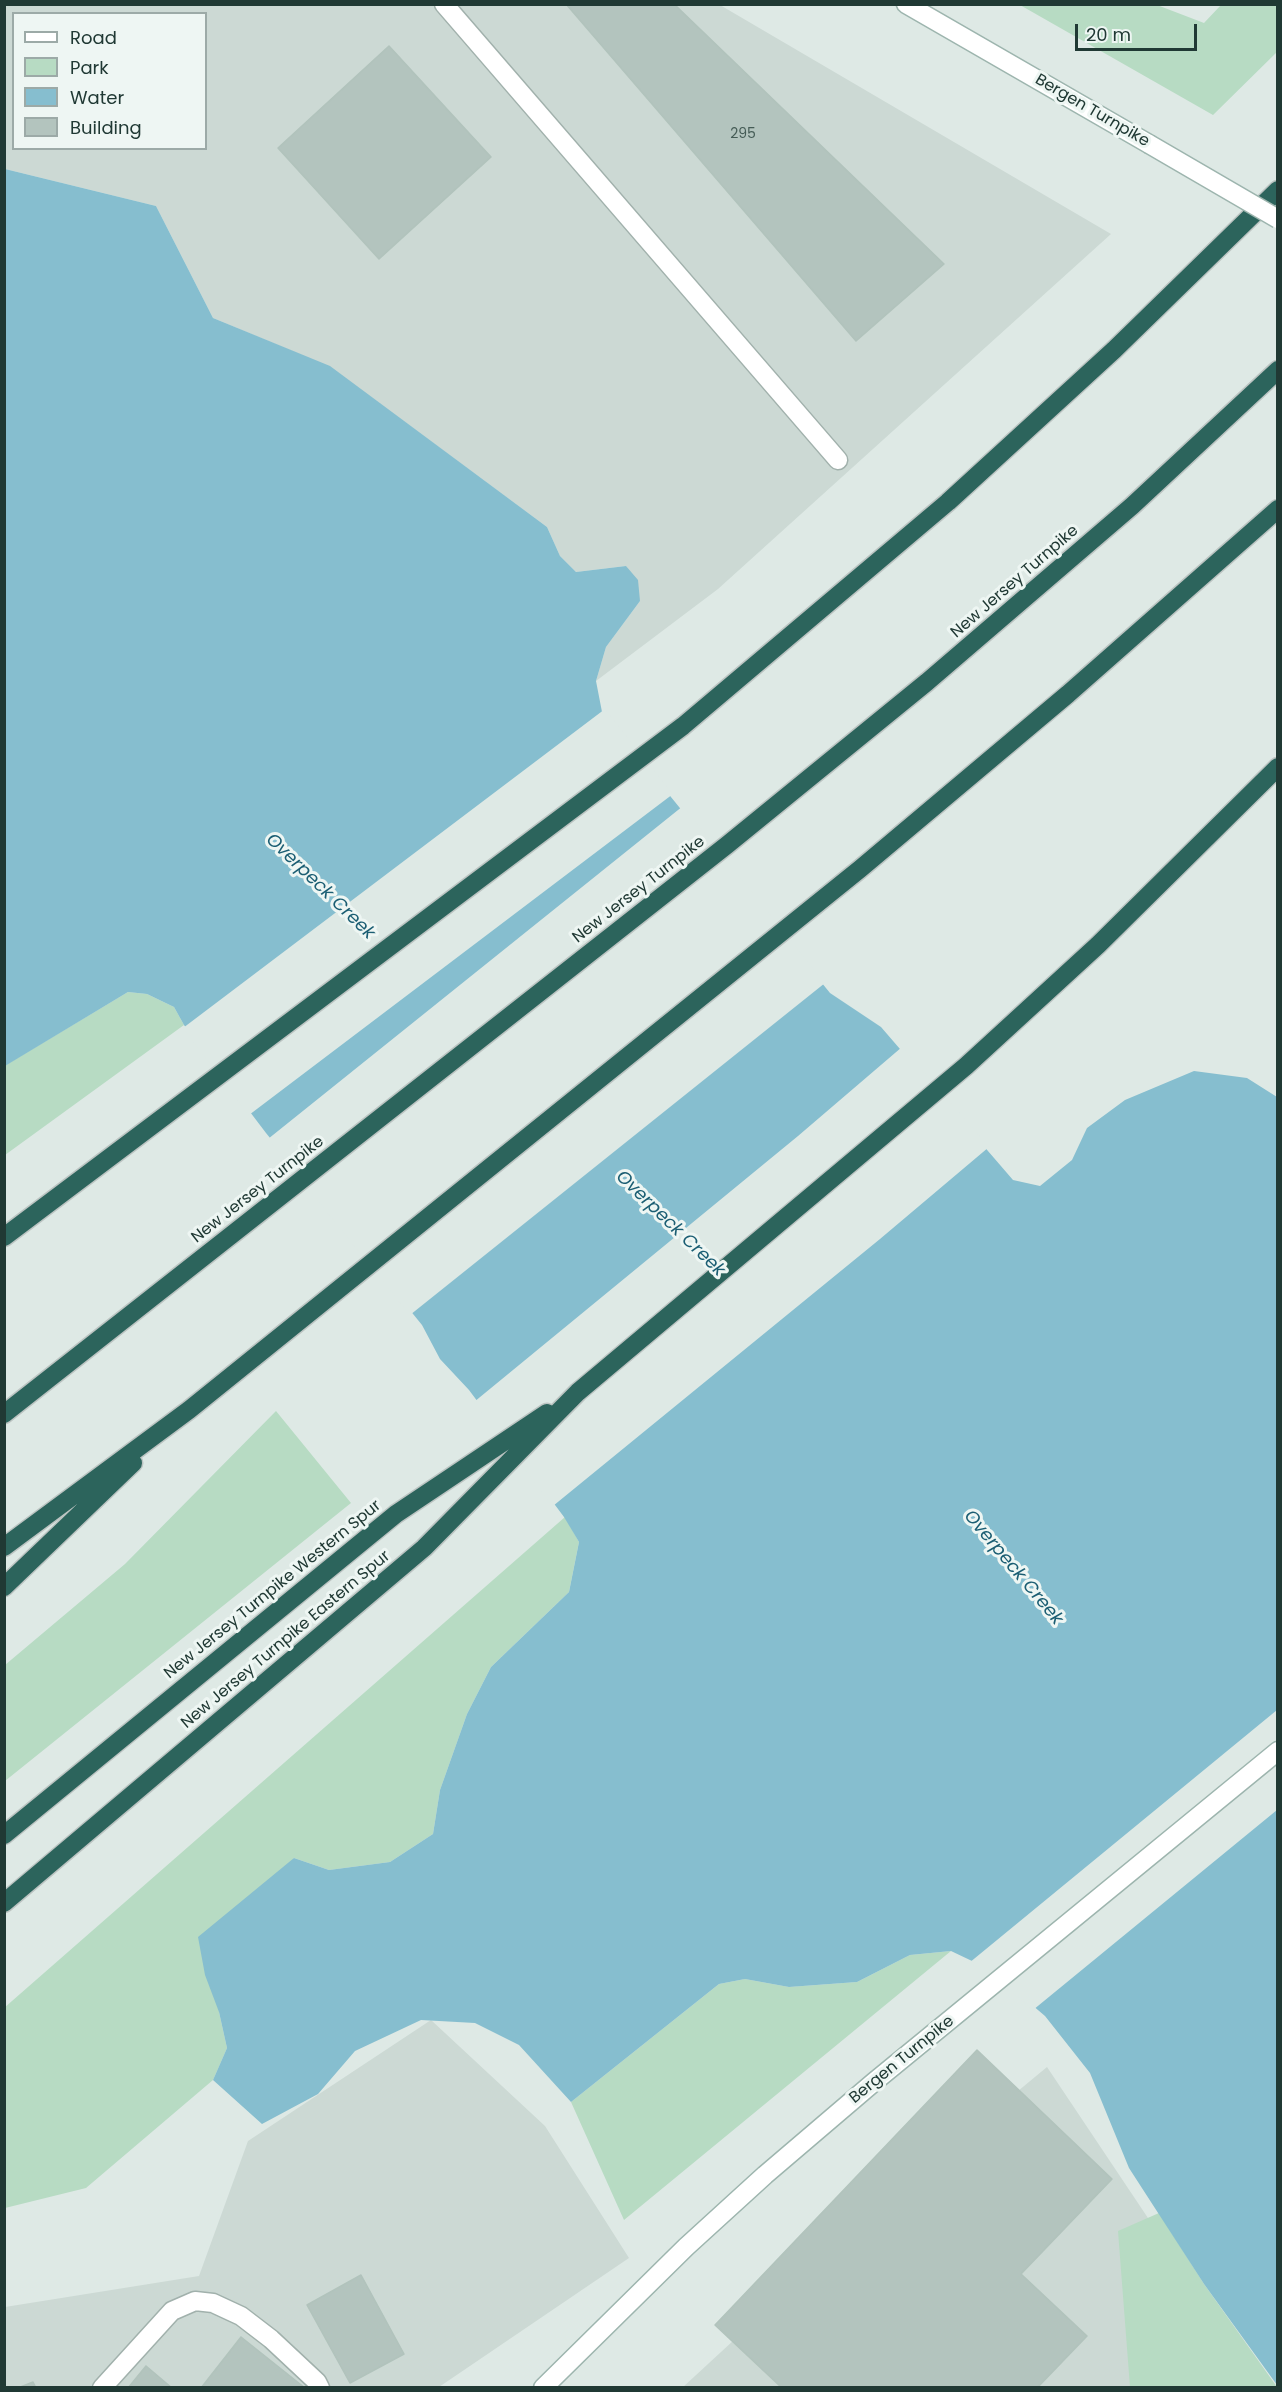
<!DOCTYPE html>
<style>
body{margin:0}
#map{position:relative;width:1282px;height:2392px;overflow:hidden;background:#dee9e5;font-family:Poppins,sans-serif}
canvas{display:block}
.frame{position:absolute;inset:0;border:6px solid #203934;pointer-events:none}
.legend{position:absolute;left:12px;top:12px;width:195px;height:138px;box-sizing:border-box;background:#eef6f3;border:2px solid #9caaa7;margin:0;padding:8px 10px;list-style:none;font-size:18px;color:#203934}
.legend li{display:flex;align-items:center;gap:12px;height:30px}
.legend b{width:30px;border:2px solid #9caaa7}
.scale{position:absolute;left:1075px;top:24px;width:122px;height:27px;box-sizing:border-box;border:3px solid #203934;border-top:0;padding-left:8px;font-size:18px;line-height:21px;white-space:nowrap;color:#203934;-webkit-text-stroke:4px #eef6f3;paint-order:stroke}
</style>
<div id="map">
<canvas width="1282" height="2392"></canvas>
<div class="frame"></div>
<ul class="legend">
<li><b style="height:8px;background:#fff"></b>Road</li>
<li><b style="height:16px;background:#b7dbc3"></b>Park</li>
<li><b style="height:16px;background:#86becf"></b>Water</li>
<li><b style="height:16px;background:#b3c4be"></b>Building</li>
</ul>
<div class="scale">20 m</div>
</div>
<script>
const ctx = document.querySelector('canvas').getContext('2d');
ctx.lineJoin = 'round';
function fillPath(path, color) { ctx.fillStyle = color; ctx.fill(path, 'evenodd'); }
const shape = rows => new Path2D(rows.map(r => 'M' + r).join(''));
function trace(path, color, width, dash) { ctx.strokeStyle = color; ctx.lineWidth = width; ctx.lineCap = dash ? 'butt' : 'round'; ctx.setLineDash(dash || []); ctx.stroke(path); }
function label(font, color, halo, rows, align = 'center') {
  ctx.font = font + ' Poppins,sans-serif'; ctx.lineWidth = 6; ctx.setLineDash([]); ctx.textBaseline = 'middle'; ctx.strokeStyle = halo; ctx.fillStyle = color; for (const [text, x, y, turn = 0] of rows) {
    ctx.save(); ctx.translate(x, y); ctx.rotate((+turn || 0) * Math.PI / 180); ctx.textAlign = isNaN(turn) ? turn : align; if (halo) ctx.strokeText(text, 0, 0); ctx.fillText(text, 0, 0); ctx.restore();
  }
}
fillPath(shape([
 [5,5,720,5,1111,234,718,589,596,681,606,647,640,601,626,566,576,572,560,556,547,527,330,367,213,318,156,206,5,169],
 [14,14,206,14,206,148,14,148],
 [431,2020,545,2126,629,2258,439,2387,5,2388,5,2307,199,2276,248,2141],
 [1047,2067,1261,2387,682,2388,878,2207]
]), '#ccd9d4');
fillPath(shape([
 [1020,5,1157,5,1204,23,1221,5,1277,5,1277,52,1213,115],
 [128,992,147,994,174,1007,184,1025,5,1155,4,1066],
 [276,1411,351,1503,5,1781,5,1665,125,1564],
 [565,1517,579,1542,569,1592,491,1667,467,1714,440,1790,433,1834,390,1862,329,1870,294,1858,219,2012,227,2048,213,2080,86,2188,5,2208,4,2008],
 [951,1951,624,2220,571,2102,719,1984,745,1979,789,1987,857,1982,910,1955],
 [1159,2213,1204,2284,1277,2387,1130,2387,1118,2231]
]), '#b7dbc3');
fillPath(shape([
 [5,169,156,206,213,318,330,366,547,527,560,556,576,572,626,566,638,580,640,601,606,647,596,681,602,712,830,993,881,1027,1013,1180,1040,1186,1072,1160,1087,1128,1125,1100,1194,1071,1247,1078,1277,1097,1277,2385,1204,2284,1129,2168,1090,2073,1045,2016,991,1970,951,1951,910,1955,857,1982,789,1987,745,1979,719,1984,571,2102,519,2045,475,2023,421,2020,355,2051,318,2094,262,2124,213,2080,227,2048,219,2012,205,1975,198,1937,294,1858,329,1870,390,1862,433,1834,440,1790,467,1714,491,1667,569,1592,579,1542,564,1517,469,1390,440,1359,422,1325,266,1133,184,1025,174,1007,147,994,128,992,5,1066]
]), '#86becf');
fillPath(shape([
 [605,709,673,794,249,1115,183,1028],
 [683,806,825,983,410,1315,268,1139],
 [902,1047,989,1147,880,1239,553,1506,474,1402,798,1136],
 [1277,1710,1277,1810,1033,2010,989,1972,969,1963]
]), '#dee9e5');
const building = shape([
 [566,4,674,4,944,264,856,341,566,4],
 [389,46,491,157,379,259,278,148,389,46],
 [977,2050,1112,2179,1021,2274,1087,2336,1037,2388,782,2388,715,2325,977,2050],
 [361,2275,404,2354,350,2383,307,2305,361,2275],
 [241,2337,305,2388,201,2388,241,2337],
 [146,2366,172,2388,128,2388,146,2366],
 [33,2382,36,2388,18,2388,33,2382]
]);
fillPath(building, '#b3c4be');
trace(building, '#b1c3bc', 1.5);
const service = shape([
 [444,4,838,460],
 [102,2388,172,2311,195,2301,213,2303,241,2316,271,2339,317,2382,320,2388]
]);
const secondary = shape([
 [906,4,1149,144],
 [543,2388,686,2247,765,2175,874,2082,1278,1751]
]);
const motorway = shape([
 [4,1237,683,726,948,502,1114,350,1278,190],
 [4,1414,727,845,927,682,1132,506,1278,370],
 [4,1547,189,1410,860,869,1068,694,1278,509],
 [4,1587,133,1463],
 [4,1835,396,1514,547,1413],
 [4,1903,424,1548,578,1392,966,1066,1098,945,1278,767]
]);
trace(service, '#a1b1ac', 21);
trace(secondary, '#9db5ae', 21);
trace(motorway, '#bcc4c2', 21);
trace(service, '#fff', 18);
trace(secondary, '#fff', 18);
trace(motorway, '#2c645c', 18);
const secondaryBridge = shape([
 [1149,144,1278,219]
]);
trace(secondaryBridge, '#9db5ae', 21, []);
trace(secondaryBridge, '#fff', 18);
label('14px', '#455c56', null, [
 ["295",743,134]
]);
label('16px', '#203934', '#eef6f3', [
 ["Bergen Turnpike",1092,111,30],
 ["New Jersey Turnpike",1015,582,-41],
 ["New Jersey Turnpike",639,890,-38],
 ["New Jersey Turnpike",258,1190,-38],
 ["New Jersey Turnpike Western Spur",273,1590,-39],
 ["New Jersey Turnpike Eastern Spur",286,1640,-40],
 ["Bergen Turnpike",902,2060,-39]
]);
label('italic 18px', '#1b5e73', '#eef6f3', [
 ["Overpeck Creek",320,887,44],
 ["Overpeck Creek",670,1224,44],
 ["Overpeck Creek",1013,1568,50]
]);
</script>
